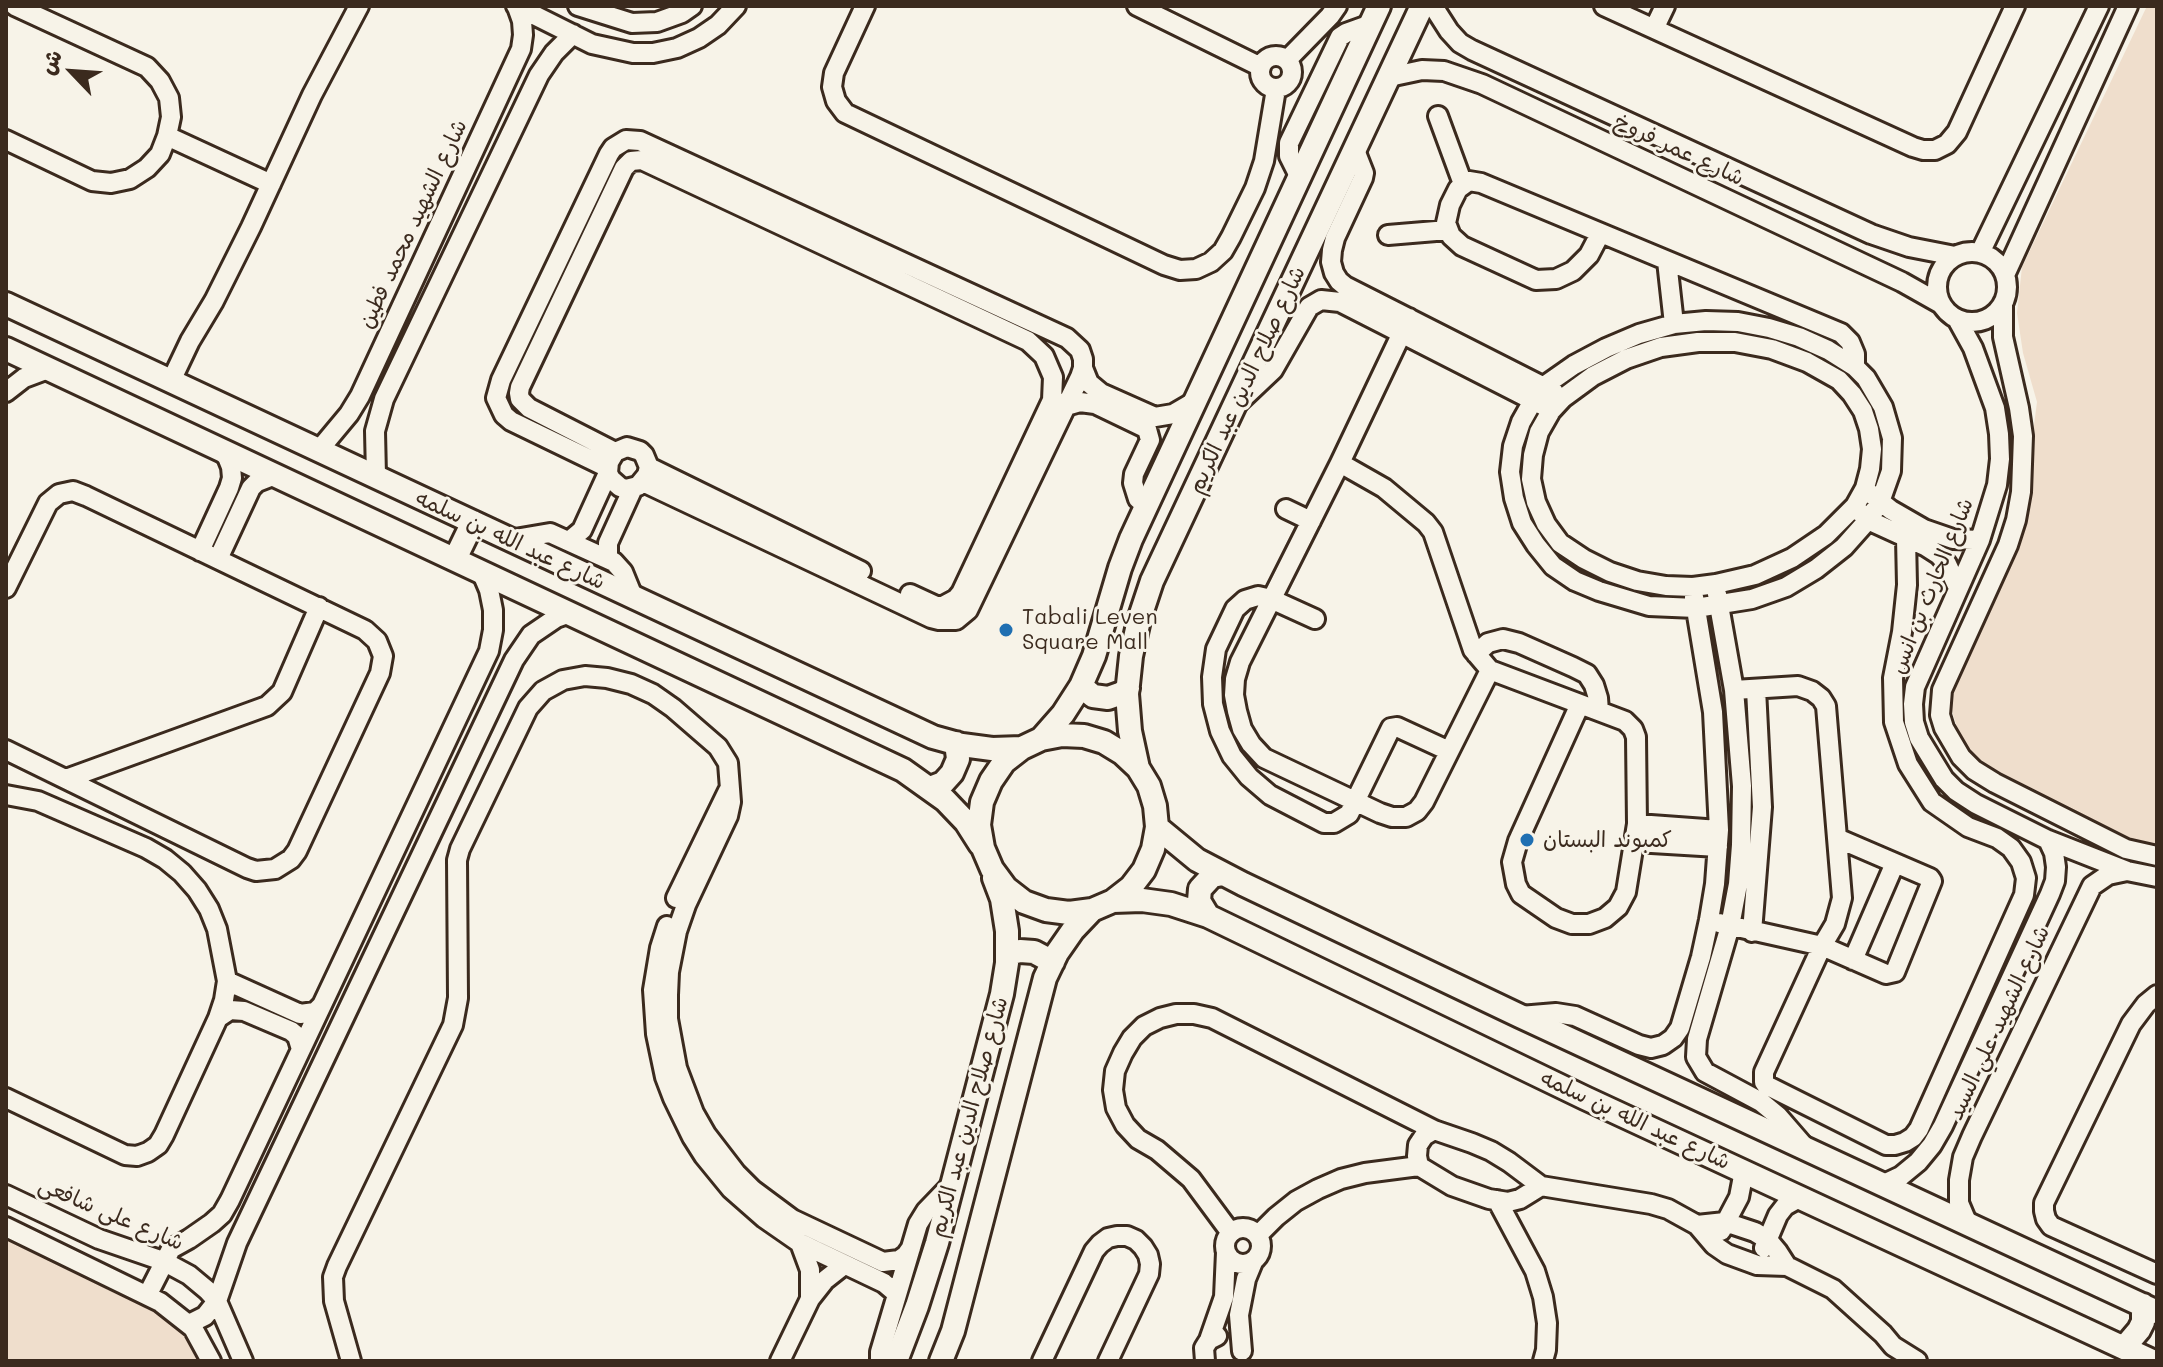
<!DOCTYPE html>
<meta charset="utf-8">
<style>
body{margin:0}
#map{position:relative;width:2163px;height:1367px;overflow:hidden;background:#f7f3e8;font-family:Mali,"Playpen Sans Arabic",sans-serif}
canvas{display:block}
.frame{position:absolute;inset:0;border:8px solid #3b2a1e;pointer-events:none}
.north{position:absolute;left:32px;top:32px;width:80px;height:80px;-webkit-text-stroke:6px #f7f3e8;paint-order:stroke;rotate:295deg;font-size:22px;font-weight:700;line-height:32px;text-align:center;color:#3b2a1e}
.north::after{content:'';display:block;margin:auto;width:28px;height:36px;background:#3b2a1e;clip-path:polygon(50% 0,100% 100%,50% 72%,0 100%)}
</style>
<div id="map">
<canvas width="2163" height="1367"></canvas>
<div class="frame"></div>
<div class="north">ش</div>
</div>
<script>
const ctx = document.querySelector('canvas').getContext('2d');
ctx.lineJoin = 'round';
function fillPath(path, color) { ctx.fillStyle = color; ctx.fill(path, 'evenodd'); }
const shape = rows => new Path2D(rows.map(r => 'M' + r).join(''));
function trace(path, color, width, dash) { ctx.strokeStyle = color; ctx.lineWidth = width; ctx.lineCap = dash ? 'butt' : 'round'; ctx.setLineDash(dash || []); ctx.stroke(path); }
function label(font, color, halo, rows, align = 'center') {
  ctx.font = font + ' Mali,"Playpen Sans Arabic",sans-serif'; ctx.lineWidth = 6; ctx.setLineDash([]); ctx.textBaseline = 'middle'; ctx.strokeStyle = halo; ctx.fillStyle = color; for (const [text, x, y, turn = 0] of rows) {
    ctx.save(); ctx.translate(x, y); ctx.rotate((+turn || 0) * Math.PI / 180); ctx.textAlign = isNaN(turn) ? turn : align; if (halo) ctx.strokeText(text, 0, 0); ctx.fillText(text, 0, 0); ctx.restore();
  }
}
fillPath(shape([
 [2147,6,2157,6,2157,845,2138,844,1989,770,1971,754,1959,734,1952,711,1951,687,2019,540,2037,402,2023,353,2017,313,2022,267],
 [6,1237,145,1303,188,1335,200,1361,6,1361]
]), '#efdecc');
const minor = shape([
 [516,6,592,44,633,53,653,53,677,48,699,38,718,25,736,6],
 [578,6,632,23,657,22,682,13,692,6],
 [865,6,834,73,832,87,836,101,845,113,1164,265,1180,270,1196,269,1211,262,1223,251,1231,237,1255,188,1264,161,1276,89],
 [1137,6,1261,67],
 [1433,6,1449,31,1460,43,1472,50,1871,234,1909,247,1955,256],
 [1604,6,1913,147,1923,150,1935,150,1947,144,1957,132,2015,6],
 [1654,29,1665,6],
 '1260 72a16 16 0 1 1 32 0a16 16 0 1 1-32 0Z',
 [1287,60,1330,16,1337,6],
 [1389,77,1422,70,1444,71,1482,84,1902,282,1941,304],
 [1438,116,1463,184],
 [167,136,271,184],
 [6,140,92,181,111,183,130,179,147,168,160,154,167,136,171,117,169,98,160,81,147,67,15,6],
 [1355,150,1364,173,1363,178,1335,238,1332,250,1331,262,1334,273,1339,281,1345,286,1554,392],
 [1299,176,1289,156,1289,143,1340,37,1346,33,1371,24],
 [1600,234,1589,255,1573,271,1556,279,1536,280,1462,246,1451,236,1446,223,1450,205,1458,189,1469,181,1481,183,1841,333,1850,342,1855,354,1855,367],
 [1388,235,1448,230],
 '1937 287a35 35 0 1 1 70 0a35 35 0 1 1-70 0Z',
 [1980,253,2099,6],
 [1667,261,1674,324],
 [2005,275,2128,6],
 [2003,303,2003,337,2019,408,2023,436,2021,492,2016,520,2008,545,1942,690,1940,715,1944,728,1961,757,1974,770,1995,783,2126,849,2157,856],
 [1409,318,1340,463,1240,662,1235,679,1234,695,1237,711,1242,729,1251,744,1264,758,1380,813,1392,817,1406,817,1417,811,1424,802,1490,670],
 [1957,319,1973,348,1995,408,1999,434,2000,459,1997,485,1980,540,1915,687,1913,704,1914,722,1919,738,1944,779,1956,791,1976,804,2048,840,2127,871,2157,877],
 [1706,321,1738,322,1769,328,1799,337,1828,350,1855,367,1866,378,1883,407,1892,438,1891,471,1880,502,1868,520,1844,547,1816,569,1786,587,1752,599,1696,608,1649,606,1599,591,1575,581,1553,566,1536,545,1522,523,1514,498,1510,472,1513,446,1521,422,1534,399,1544,386,1574,365,1606,348,1639,334,1674,324,1706,321],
 [1698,342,1735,342,1772,349,1807,362,1839,380,1852,394,1863,411,1869,429,1872,449,1870,469,1865,488,1855,506,1826,535,1792,558,1755,575,1716,584,1693,587,1666,586,1637,581,1610,572,1584,559,1560,543,1546,524,1536,502,1531,479,1533,455,1539,432,1551,411,1563,398,1593,376,1626,359,1661,347,1698,342],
 [1083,368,1089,383,1101,393,1155,417,1173,414,1197,400],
 [171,381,190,341,214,301,251,227,312,95,359,6],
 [6,392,24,378,48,369],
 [1058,402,1066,406,1080,402,1095,404,1147,429,1150,440,1134,474,1133,483,1138,499,1147,506],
 [1237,404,1273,370,1309,307,1321,300,1340,302,1542,405],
 [319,450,349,414,360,396,521,49,523,35,522,21,517,7],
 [615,452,609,462,608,473,611,479,620,487,626,489,638,486,647,475,649,467,644,455,640,451,627,447,615,452,529,408,520,399,519,393,520,387,624,168,631,161,642,160,1028,341,1044,356,1053,377,1052,400,961,593,956,599,943,606,936,606,910,594],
 [1340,463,1384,488,1426,523,1433,532,1473,650,1490,670,1625,721,1633,729,1636,737,1637,824,1626,892,1618,907,1605,918,1589,924,1572,924,1556,918,1521,894,1516,884,1512,862,1518,841,1580,704],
 [649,467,861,571],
 [608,468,511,421,504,415,496,398,501,380,609,154,613,148,626,140,640,141,1067,338,1080,350,1083,359,1083,368,1080,377,968,610,956,620,939,620,931,618,643,482],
 [376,476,375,431,384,399,539,75,554,53,573,34],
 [1871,494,1891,510,1924,529,1953,539,1980,540],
 [1286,509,1311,521],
 [1859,511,1868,520,1925,546,1939,555,1947,564,1958,588],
 [509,540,550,533,614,562,623,572,634,599],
 [569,541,582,530,608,473],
 [200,551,229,488,232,478,231,467,227,457,220,449],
 [218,559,251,488,257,482,275,475],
 [608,559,608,543,633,488],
 [6,588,48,503,59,494,73,491,86,496,365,630,377,641,383,656,380,673,297,851,291,859,275,869,256,871,247,868,6,750],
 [1717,594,1734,690,1742,786,1741,845,1738,884,1730,926,1697,1039,1696,1057,1705,1072,1761,1102,1778,1116,1804,1146],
 [1315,619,1271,599,1258,596,1245,600,1235,609,1216,649,1212,677,1213,704,1220,731,1232,756,1249,777,1270,795,1324,823,1334,823,1349,814,1391,728,1397,727,1449,751],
 [1476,654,1488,643,1503,639,1519,643,1573,667,1587,674,1594,685,1598,698,1599,711],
 [1734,690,1798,686,1812,691,1821,698,1826,706,1842,898,1835,924,1822,946,1764,1072,1764,1082,1766,1085,1886,1145,1895,1145,1905,1142,1913,1137,1919,1129,2024,895,2026,878,2021,862,2011,848,1997,838,1968,827,1932,802,1908,764,1894,722,1893,678,1902,632,1907,585,1906,538],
 [66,779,267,706,282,692,319,607],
 [6,795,38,801,146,848,165,859,182,873,197,890,209,909,217,929,227,981,224,1000,218,1018,164,1135,158,1145,148,1152,137,1156,125,1155,6,1098],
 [1637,824,1719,830],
 [1635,842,1718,847],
 [676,898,728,791],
 [1719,923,1822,946,1886,974,1895,972,1932,881,1930,878,1837,838],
 [667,926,660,948,653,990,656,1034,665,1077,673,1098,692,1137,704,1156,731,1189,764,1218,800,1243,884,1283,897,1294],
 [1752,932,1762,807,1756,689],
 [1853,960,1895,863],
 [227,981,300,1014,315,1012,321,1006],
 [2157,995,2146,1004,2131,1024,2044,1203,2044,1211,2046,1219,2051,1226,2157,1274],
 [1520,1016,1556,1013,1575,1016,1639,1045,1651,1048,1663,1045,1673,1038,1680,1028,1701,957,1709,920,1715,884,1719,830,1713,712,1694,597],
 [218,1018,230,1010,244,1011,291,1031,297,1036,301,1049],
 [1419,1166,1417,1156,1418,1145,1424,1136,1434,1130],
 [1884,1184,1901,1176,1918,1162,1932,1145,1943,1126,2050,894,2055,881,2056,867,2054,853,2048,840],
 [6,1195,99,1239,163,1261,189,1275,207,1290,217,1301,243,1361],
 [1497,1200,1535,1271,1543,1297,1547,1323,1546,1350,1543,1361],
 [1967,1222,1959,1203,1959,1180,1963,1157,1972,1136,2092,886,2108,875,2127,871],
 [1697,1225,1725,1222,1755,1232,1768,1240,1778,1252,1787,1266],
 [6,1227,160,1302,193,1328,211,1361],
 '1225 1246a18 18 0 1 1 36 0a18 18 0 1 1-36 0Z',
 [1721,1231,1739,1197,1744,1171],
 [1231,1233,1191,1179,1157,1150,1138,1139,1125,1125,1116,1108,1113,1090,1115,1071,1123,1053,1132,1038,1144,1026,1160,1018,1176,1014,1194,1014,1212,1018,1434,1130,1472,1143,1491,1151,1509,1162,1541,1186,1651,1204,1668,1209,1697,1225,1714,1245,1727,1254,1757,1265,1787,1266,1833,1289,1883,1334,1893,1346,1917,1361],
 [1258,1235,1276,1217,1296,1201,1318,1189,1341,1179,1365,1173,1419,1166,1452,1186,1489,1199,1508,1202,1520,1199,1541,1186],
 [800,1243,810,1270,810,1299],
 [1764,1248,1778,1215,1785,1206,1801,1197],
 [148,1294,171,1249,189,1239,212,1223,222,1214,230,1200,489,651,493,630,493,610,489,590,481,571],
 [189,1324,205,1316,217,1301,237,1243,514,660,531,635,556,618,570,613],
 [1209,1340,1224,1297,1226,1252],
 [1242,1351,1239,1315,1246,1279,1253,1262],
 [351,1361,334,1301,333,1277,337,1266,453,1025,458,998,457,860,460,849,528,708,543,691,563,680,585,676,607,678,631,684,653,694,673,708,718,747,728,763,731,802,728,816,686,905,677,931,669,972,668,995,668,1019,677,1068,694,1113,706,1134,736,1173,753,1190,792,1219,883,1262,899,1260,906,1255,911,1248],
 [780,1361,810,1299,825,1280,844,1265],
 [880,1361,880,1352,918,1224,926,1211,951,1185],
 [1042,1361,1094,1251,1100,1244,1108,1238,1117,1236,1127,1236,1136,1240,1143,1247,1148,1255,1150,1264,1149,1274,1108,1361],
 [1205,1361,1204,1348,1209,1340,1217,1336]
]);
const major = shape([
 [6,304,933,737,962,745,992,749,1022,748],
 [6,349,903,770,945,800,966,822,980,844],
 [455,559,473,522],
 [1081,686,1093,696,1108,698,1122,693,1128,688],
 [1041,739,1063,714,1081,686,1094,656,1120,568,1131,539,1379,6],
 [1138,768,1130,731,1127,694,1131,656,1139,620,1152,581,1422,6],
 [930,788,943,783,952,773,958,759,956,743],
 [1157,827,1197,860,1243,884,1520,1016,2157,1312],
 [1113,901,1131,887,1144,870,1153,849,1157,827,1155,806,1149,786,1138,768,1122,753,1104,742,1084,736,1062,735,1041,739,1022,748,1004,762,991,781,982,802,979,825,983,848,992,869,1006,888,1024,902,1046,910,1069,913,1092,910,1113,901,1142,900,1171,904,1208,916,1585,1098,2152,1361],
 [1208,916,1199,901,1200,889,1212,876,1223,874],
 [1007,954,1020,951,1034,952,1053,962],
 [2121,1346,2128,1343,2139,1330,2143,1322,2143,1305],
 [896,1361,917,1306,937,1243,1002,994,1007,963,1007,931,1002,899,994,878],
 [941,1361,953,1331,1045,978,1057,953,1073,930,1092,910]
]);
trace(minor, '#3b2a1e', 24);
trace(major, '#3b2a1e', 28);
trace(minor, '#f7f3e8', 18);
trace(major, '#f7f3e8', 22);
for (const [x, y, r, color] of [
 [1006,630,8,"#1f6fb2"],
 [1527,840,8,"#1f6fb2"]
]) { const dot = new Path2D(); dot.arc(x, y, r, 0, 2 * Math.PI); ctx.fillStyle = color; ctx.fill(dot); trace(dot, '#f7f3e8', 3); }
label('22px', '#3b2a1e', '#f7f3e8', [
 ["شارع عمر فروخ",1679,150,25],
 ["شارع الشهيد محمد فطين",413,224,-65],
 ["شارع صلاح الدين عبد الكريم",1247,380,-65],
 ["شارع عبد الله بن سلمه",510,540,25],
 ["شارع الحارث بن انس",1932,586,-68],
 ["شارع الشهيد علي السيد",1999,1023,-65],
 ["شارع صلاح الدين عبد الكريم",969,1117,-75],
 ["شارع عبد الله بن سلمه",1635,1120,25],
 ["شارع على شافعى",111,1214,23]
]);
label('22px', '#3b2a1e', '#f7f3e8', [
 ["Tabali Leven",1022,617],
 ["Square Mall",1022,642],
 ["كمبوند البستان",1543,840]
], 'left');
</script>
